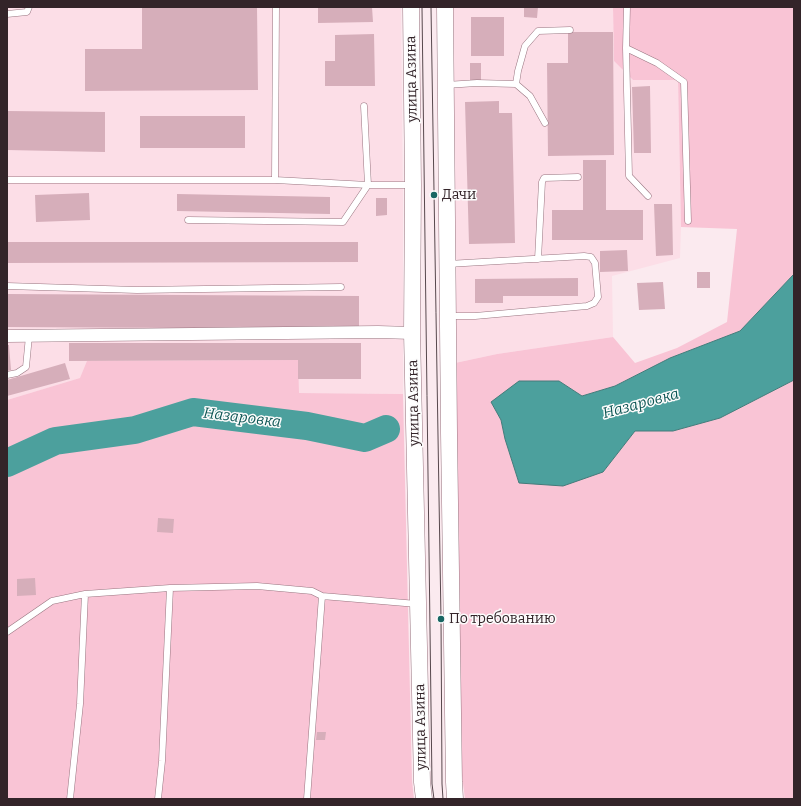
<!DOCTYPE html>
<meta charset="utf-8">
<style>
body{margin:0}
#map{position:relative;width:801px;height:806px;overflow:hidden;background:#fbeaef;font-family:Bitter,serif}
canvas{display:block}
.frame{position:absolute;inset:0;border:8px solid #332429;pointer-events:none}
</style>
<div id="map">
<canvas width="801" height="806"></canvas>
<div class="frame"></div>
</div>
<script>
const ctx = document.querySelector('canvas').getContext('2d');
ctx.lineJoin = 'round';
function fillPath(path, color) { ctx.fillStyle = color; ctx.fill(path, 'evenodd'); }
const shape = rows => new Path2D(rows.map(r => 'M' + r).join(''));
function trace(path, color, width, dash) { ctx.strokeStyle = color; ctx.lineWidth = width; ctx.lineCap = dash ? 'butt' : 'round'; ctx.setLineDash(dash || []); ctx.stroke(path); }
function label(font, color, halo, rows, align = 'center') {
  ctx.font = font + ' Bitter,serif'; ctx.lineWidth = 3; ctx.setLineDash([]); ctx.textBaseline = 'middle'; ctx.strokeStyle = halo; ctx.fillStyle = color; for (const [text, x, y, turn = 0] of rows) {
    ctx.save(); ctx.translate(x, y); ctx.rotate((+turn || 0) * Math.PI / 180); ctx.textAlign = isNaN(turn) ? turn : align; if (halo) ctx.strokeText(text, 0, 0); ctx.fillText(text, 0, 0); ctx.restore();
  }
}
fillPath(shape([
 [7,7,401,7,403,196,403,394,298,393,298,361,81,378,7,400],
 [453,7,613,7,614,61,633,80,678,79,681,227,680,258,612,276,613,337,497,354,455,363]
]), '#fcdee7');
fillPath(shape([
 [613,7,794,7,794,274,740,331,670,358,615,386,582,396,559,381,491,402,501,420,505,439,519,483,603,472,635,431,673,431,720,418,794,380,794,799,465,799,462,776,455,363,497,354,613,337,635,363,677,348,727,322,737,229,681,227,678,80,633,80,614,61],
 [298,360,299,393,403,394,412,780,414,799,7,799,7,400,80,378,87,361]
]), '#f9c4d5');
const water = shape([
 [794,274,794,380,720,418,673,431,635,431,603,472,563,486,519,483,505,439,501,420,491,402,519,381,559,381,582,396,615,386,670,358,740,331,794,274]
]);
fillPath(water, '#4ca09d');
trace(water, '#447b7a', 1);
trace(shape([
 [7,463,55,441,135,430,193,412,307,426,365,438,386,429]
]), '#4ca09d', 28);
fillPath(shape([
 [142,7,257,7,258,90,85,91,85,49,142,49],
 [372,7,373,22,318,23,318,8],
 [524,7,538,7,537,18,524,17],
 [471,17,504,17,504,56,471,56],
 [568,32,613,32,614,155,548,156,547,63,568,63],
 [374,34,375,86,325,86,325,61,335,61,335,35],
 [470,63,481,63,481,80,470,80],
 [650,86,651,153,634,153,632,87],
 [499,101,499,113,512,113,515,243,469,244,465,102],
 [7,111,105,112,105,152,7,150],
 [140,116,245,116,245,148,140,148],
 [583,160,606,160,606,210,643,210,643,240,552,240,552,210,583,210],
 [89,193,90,220,36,222,35,195],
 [177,194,330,197,330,214,177,211],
 [376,198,387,198,387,215,376,216],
 [654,204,672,204,673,255,656,256],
 [7,242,358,242,358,262,7,263],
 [627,250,628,271,600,272,600,251],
 [697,272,710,272,710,288,697,288],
 [578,278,578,296,503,296,503,303,475,303,475,279],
 [663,282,665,309,639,310,637,283],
 [7,294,359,296,359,329,7,327],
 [69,343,361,343,361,379,298,379,298,360,69,361],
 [7,345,9,345,11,370,7,371],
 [65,363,70,379,7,396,7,380],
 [158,518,174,519,173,533,157,532],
 [35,578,36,595,17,596,17,579],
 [317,732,326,732,325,740,316,740]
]), '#d6aeba');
const service = shape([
 [627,7,626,48,657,63,684,82,688,221],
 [7,14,27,12,29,7],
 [626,48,629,176,648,196],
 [516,84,530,96,545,123],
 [446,85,477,83,516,84,518,71,525,46,538,31,570,30],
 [7,180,275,180,368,185,413,185],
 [275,180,276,7],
 [188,220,343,222,368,185,364,106],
 [538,259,542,182,544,178,578,177],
 [7,286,137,290,341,287],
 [448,316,475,316,587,306,594,303,598,297,595,263,591,257,584,256,448,264],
 [7,375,17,373,26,367,29,336],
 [7,632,52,601,85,594,170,588,257,586,312,591,322,596,417,604],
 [70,799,80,704,85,594],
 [158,799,162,761,170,588],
 [307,799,322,596]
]);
const minor = shape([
 [7,336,378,332,412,333]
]);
const tertiary = shape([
 [411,7,413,185,412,333,422,782,424,799],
 [445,7,449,433,454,782,455,799]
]);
trace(service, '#997580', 7);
trace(minor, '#997580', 13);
trace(tertiary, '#997580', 17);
trace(service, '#fff', 6);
trace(minor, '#fff', 12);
trace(tertiary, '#fff', 16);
trace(shape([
 [422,7,432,784,434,799],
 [431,7,441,619,442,784,443,799]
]), '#57484d', 1);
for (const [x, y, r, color] of [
 [434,195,4,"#186663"],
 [441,619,4,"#186663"]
]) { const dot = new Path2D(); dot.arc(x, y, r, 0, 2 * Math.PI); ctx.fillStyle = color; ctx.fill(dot); trace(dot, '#fcfcfc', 1.5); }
label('14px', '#332429', '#fcfcfc', [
 ["улица Азина",412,79,-91],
 ["улица Азина",414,403,-91],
 ["улица Азина",421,727,-91]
]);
label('14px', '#332429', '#fcfcfc', [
 ["Дачи",442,195],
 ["По требованию",449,619]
], 'left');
label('italic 15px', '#0e5755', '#fcfcfc', [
 ["Назаровка",641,404,-15],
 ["Назаровка",242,418,7]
]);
</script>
